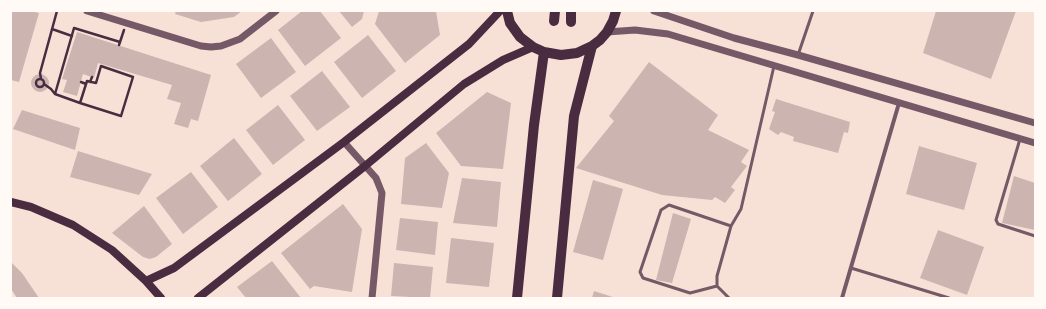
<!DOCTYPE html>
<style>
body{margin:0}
#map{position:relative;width:1046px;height:309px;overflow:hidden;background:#f7e1d7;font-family:Ubuntu,sans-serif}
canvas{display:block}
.frame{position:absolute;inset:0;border:12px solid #fffaf5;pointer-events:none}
</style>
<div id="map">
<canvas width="1046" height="309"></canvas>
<div class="frame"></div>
</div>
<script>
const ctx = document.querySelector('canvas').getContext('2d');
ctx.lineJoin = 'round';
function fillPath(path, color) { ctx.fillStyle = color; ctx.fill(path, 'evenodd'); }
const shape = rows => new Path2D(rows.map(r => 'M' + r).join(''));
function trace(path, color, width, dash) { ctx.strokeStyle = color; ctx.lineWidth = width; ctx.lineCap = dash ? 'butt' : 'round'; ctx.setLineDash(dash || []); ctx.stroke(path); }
fillPath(shape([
 [11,11,31,11,39,13,19,82,11,80],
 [176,11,242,11,234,17,201,22,175,14],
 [302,11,320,11,341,38,305,66,278,30],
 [339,11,364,11,362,19,352,27],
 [379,11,436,11,440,35,405,63,375,24],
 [936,11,1016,11,991,79,923,53],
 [77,32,211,75,198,121,191,119,188,128,174,124,181,103,167,99,172,85,98,63,94,78,83,74,77,96,63,92,67,80,62,79],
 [368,35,396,71,362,98,334,62],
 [271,38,296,72,261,98,236,64],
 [649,62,718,115,708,130,749,150,741,162,747,166,731,187,735,190,725,203,715,197,712,200,662,195,576,168,614,121,609,116],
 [322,71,350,107,317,131,290,96],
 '31 83a9 9 0 1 1 18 0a9 9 0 1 1-18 0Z',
 [487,92,511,103,503,169,461,166,436,133],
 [776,99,850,122,848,133,844,132,838,153,793,141,794,137,781,132,778,135,769,129,775,112,772,111],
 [278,105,305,140,273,165,246,130],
 [22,110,80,128,75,150,13,129],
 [234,138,262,174,228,201,200,166],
 [426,143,449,173,442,208,401,204,405,158],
 [919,146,977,163,964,210,906,194],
 [78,151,152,174,139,195,70,177],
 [191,172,218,207,183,234,156,198],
 [1014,176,1035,183,1035,230,1002,223],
 [462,178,501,182,497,227,453,223],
 [593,180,623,189,603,260,573,252],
 [343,204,362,229,352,292,314,286,310,289,281,253],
 [144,206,172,244,156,257,150,259,143,257,112,233],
 [673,213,691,219,672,283,656,280],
 [400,218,438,222,435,255,396,250],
 [938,230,984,247,967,295,920,278],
 [451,238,494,243,489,287,446,283],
 [272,261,301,298,246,298,237,287],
 [11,262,22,273,39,298,17,298,11,289],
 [394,263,433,267,430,298,391,296],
 [594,291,616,298,592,298]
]), '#ccb4b1');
trace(shape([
 [52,29,72,36],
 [119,45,124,30],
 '36 83a4 4 0 1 1 8 0a4 4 0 1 1-8 0Z',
 [41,79,40,73,57,11],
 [81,82,86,84],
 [90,82,92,77],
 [44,84,51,89,55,94,80,103,121,116,133,77,101,66,96,83,87,81,80,103],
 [55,94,74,28,120,42]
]), '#4a2c40', 2.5);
trace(shape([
 [798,55,813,11],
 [1020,139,996,220,998,224,1035,236],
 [851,268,949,298],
 [717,286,690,293,643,278,640,272,661,210,669,205,731,226],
 [729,298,717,286,717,276,731,226,741,209,774,66]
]), '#755966', 3);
trace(shape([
 [842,298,899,103]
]), '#755966', 4);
trace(shape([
 [87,11,201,46,211,47,221,46,240,39,276,11],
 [654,11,734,38,798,55,1035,123],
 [607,32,635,30,668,34,1035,143],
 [344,142,376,178,382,193,372,298]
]), '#755966', 7);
trace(shape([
 [11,202,31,207,73,225,112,250,146,281,161,298],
 [146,281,174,268,344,142,469,44,500,11],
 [198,298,365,166,464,84,503,60,533,47]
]), '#4a2c40', 8);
trace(shape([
 [507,11,510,23,520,37,533,47,544,52,561,55,577,53,592,46,600,40,607,32,613,21,616,11],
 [554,21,555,11],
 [571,22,571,11],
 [517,298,534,125,544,52],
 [557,298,574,116,592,46]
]), '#4a2c40', 10);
</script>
